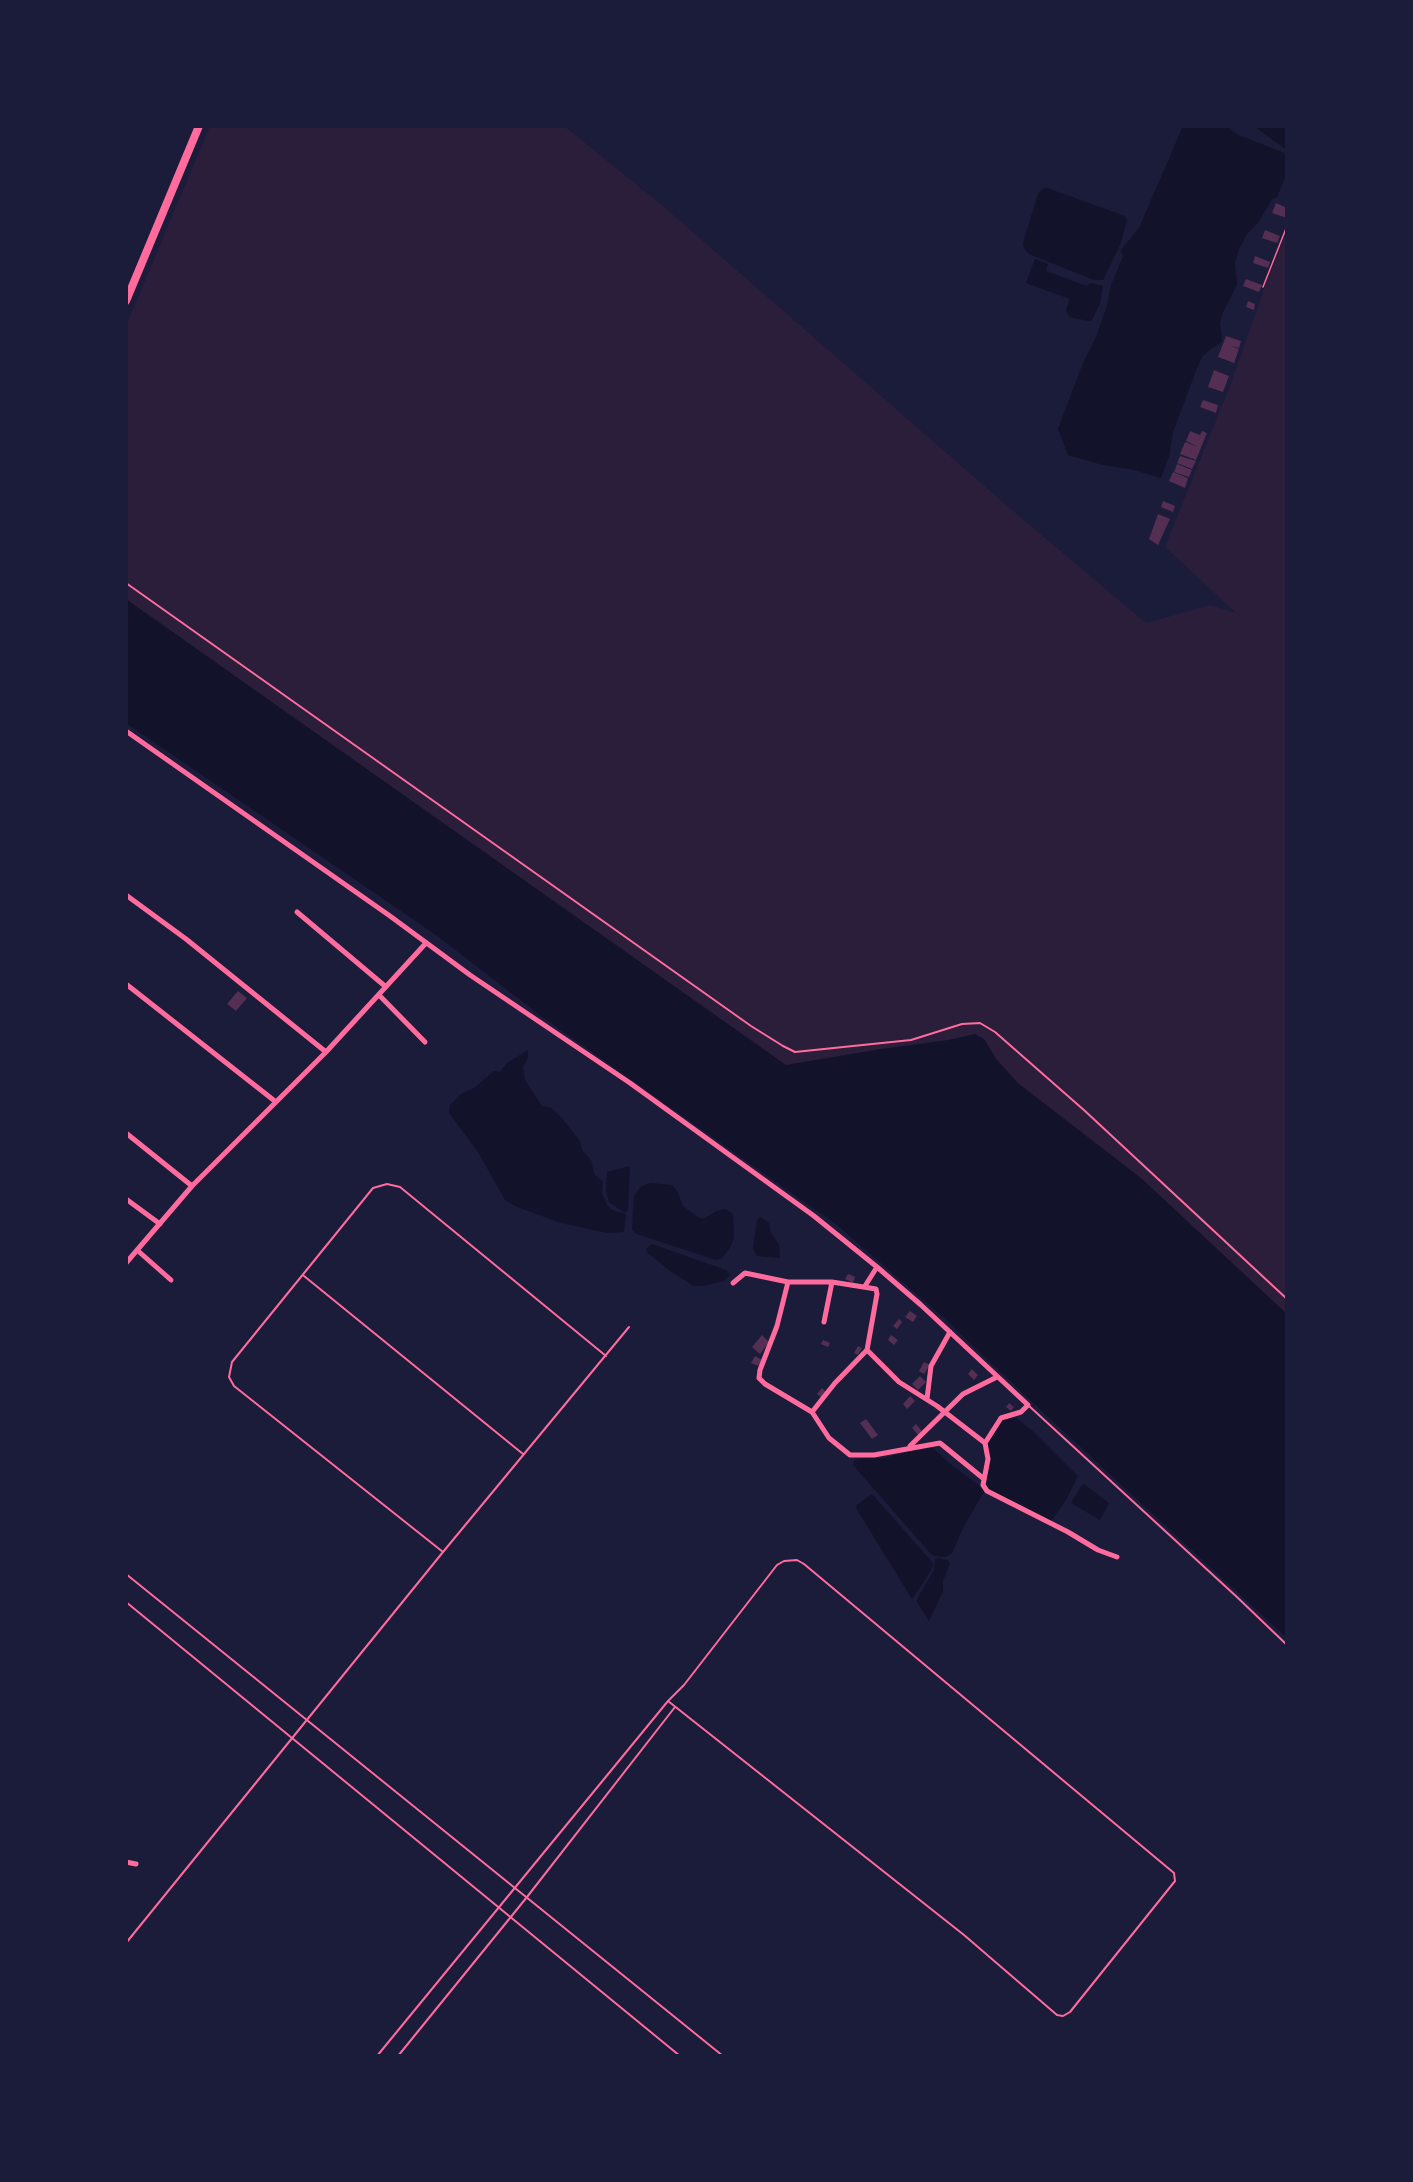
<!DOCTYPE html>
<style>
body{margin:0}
#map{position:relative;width:1413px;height:2182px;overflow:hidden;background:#1b1b3a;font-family:Ubuntu,sans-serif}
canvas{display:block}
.frame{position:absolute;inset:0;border:128px solid #1b1b3a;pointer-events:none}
</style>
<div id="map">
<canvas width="1413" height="2182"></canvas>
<div class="frame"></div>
</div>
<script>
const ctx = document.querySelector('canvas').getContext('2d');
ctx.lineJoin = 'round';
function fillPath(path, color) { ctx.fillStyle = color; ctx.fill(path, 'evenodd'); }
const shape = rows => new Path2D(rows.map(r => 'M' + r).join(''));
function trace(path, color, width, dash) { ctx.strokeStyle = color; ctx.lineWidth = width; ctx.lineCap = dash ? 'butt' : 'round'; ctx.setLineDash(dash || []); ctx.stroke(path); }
fillPath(shape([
 [210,126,564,126,663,206,1012,510,1146,623,1210,605,1236,613,1165,547,1231,383,1269,275,1287,231,1287,1322,788,1072,126,608,126,326]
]), '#2a1e3b');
fillPath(shape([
 [1183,126,1227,126,1236,134,1287,154,1287,173,1277,197,1272,199,1258,223,1247,234,1239,249,1235,263,1237,285,1223,312,1220,323,1222,340,1219,344,1212,348,1202,357,1197,368,1173,432,1169,456,1161,478,1134,470,1103,465,1068,455,1058,429,1083,363,1096,337,1107,306,1111,285,1123,257,1121,250,1139,228],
 [1254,126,1287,126,1287,150,1270,138],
 [1047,188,1125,216,1127,220,1120,245,1103,280,1094,280,1029,254,1024,248,1023,243,1038,194,1042,189],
 [1035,259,1048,264,1046,271,1087,286,1090,283,1103,286,1100,303,1092,320,1088,321,1070,317,1067,313,1066,309,1070,299,1026,283],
 [126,599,786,1065,881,1049,948,1040,975,1034,984,1039,997,1060,1019,1084,1141,1178,1287,1314,1287,1638,1047,1416,944,1318,837,1225,541,1016,436,935,126,723],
 [528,1050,528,1058,523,1067,525,1080,542,1106,551,1108,561,1117,580,1141,582,1150,591,1160,594,1174,603,1182,602,1193,607,1205,612,1210,626,1214,624,1232,607,1233,561,1223,515,1206,505,1200,478,1152,449,1113,450,1105,461,1094,474,1088,494,1071,500,1072,507,1063],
 [630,1166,628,1210,625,1213,609,1202,606,1191,607,1172],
 [650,1183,672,1185,677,1191,683,1206,699,1218,703,1219,717,1211,725,1209,733,1214,734,1237,731,1246,722,1258,716,1260,637,1234,632,1230,634,1196,640,1187],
 [760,1217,769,1223,770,1231,779,1245,780,1258,757,1256,753,1249,757,1221],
 [652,1244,726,1270,730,1275,724,1281,703,1286,694,1286,670,1271,648,1253,646,1249],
 [1011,1418,1016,1418,1035,1433,1078,1476,1066,1500,1051,1521,987,1490,986,1476,989,1471,990,1459,988,1444,1002,1420],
 [931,1446,949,1463,985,1490,965,1524,952,1553,946,1557,933,1556,931,1554,853,1465,854,1461,858,1459,884,1458],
 [1084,1484,1109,1503,1100,1520,1071,1503,1082,1485],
 [872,1494,932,1562,933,1566,931,1571,912,1599,856,1508,857,1505],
 [939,1558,949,1561,950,1563,943,1581,943,1591,929,1621,917,1602,917,1599,934,1570,935,1559]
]), '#12122b');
fillPath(shape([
 [1276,203,1287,208,1287,218,1272,213],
 [1265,230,1280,236,1277,243,1262,238],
 [1255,256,1270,262,1268,268,1253,263],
 [1246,279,1262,285,1259,292,1243,286],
 [1248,301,1255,304,1254,310,1246,307],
 [1226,336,1241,341,1239,348,1230,346,1239,349,1234,363,1218,357],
 [1214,370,1229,376,1223,392,1208,387],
 [1203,400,1218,405,1216,413,1200,407],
 [1190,431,1200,435,1202,431,1207,433,1196,460,1180,454,1185,442,1198,447,1186,441],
 [1180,456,1196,461,1192,469,1177,463],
 [1177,464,1192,470,1189,477,1174,472],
 [1173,472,1188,478,1185,488,1169,481],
 [1163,501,1175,506,1173,512,1161,507],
 [1158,514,1170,519,1158,545,1149,539],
 [238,991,247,998,236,1011,227,1004],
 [848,1274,855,1277,853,1283,845,1279],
 [910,1311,917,1316,913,1322,905,1317],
 [899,1319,902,1322,897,1329,893,1326],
 [762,1335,769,1342,760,1354,752,1347],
 [891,1335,898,1340,894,1345,888,1340],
 [823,1340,830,1343,828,1347,821,1344],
 [858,1346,862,1348,858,1355,854,1353],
 [755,1356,762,1360,759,1366,751,1363],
 [924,1362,930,1365,924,1374,919,1371],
 [972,1369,978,1375,974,1380,968,1374],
 [920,1376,926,1382,918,1390,912,1384],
 [822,1388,826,1392,822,1398,817,1394],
 [910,1396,915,1401,907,1409,903,1404],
 [1009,1403,1014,1407,1011,1411,1006,1407],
 [866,1419,878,1435,872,1439,860,1423],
 [916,1424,922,1431,918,1435,912,1428]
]), '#542f53');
trace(shape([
 [1263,287,1287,226]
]), '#ff6b9d', 1.5);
trace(shape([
 [126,583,751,1026,783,1046,795,1052,911,1040,962,1024,980,1023,995,1032,1085,1111,1287,1299],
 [304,1276,523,1454],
 [1028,1405,1238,1598,1287,1645],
 [443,1552,234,1386,229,1377,232,1362,373,1188,387,1184,400,1187,606,1356],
 [126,1574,723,2056],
 [126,1602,680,2056],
 [126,1943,443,1552,629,1327],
 [377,2056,668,1701,684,1685,777,1565,784,1561,797,1560,804,1564,1174,1873,1175,1881,1070,2012,1063,2016,1057,2015,964,1935,668,1701],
 [398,2056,527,1897,675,1707]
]), '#ff6b9d', 2);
trace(shape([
 [126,731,390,916,470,975,630,1083,814,1216,877,1267,921,1305,1028,1405,1021,1412,1001,1418,985,1443],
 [126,895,186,939,326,1052],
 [297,912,386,987],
 [126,984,276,1102],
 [379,995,425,1042],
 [126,1133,192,1186],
 [126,1199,160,1224],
 [137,1250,171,1280],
 [126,1263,192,1186,326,1052,426,943],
 [788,1282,777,1326,760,1370,759,1378,765,1384,812,1412,835,1383,867,1350,899,1382,937,1406,985,1443,988,1459,983,1485,987,1491,1068,1532,1098,1550,1117,1557],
 [832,1282,876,1289,877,1294,867,1350],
 [733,1283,745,1273,788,1282,832,1282,824,1322],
 [865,1286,877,1267],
 [927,1399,931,1366,950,1332],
 [812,1412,829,1438,850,1455,874,1455,940,1443,984,1479],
 [910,1446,963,1394,997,1377],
 [126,1862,136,1864]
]), '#ff6b9d', 5);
trace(shape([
 [126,301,199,126]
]), '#ff6b9d', 8);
</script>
